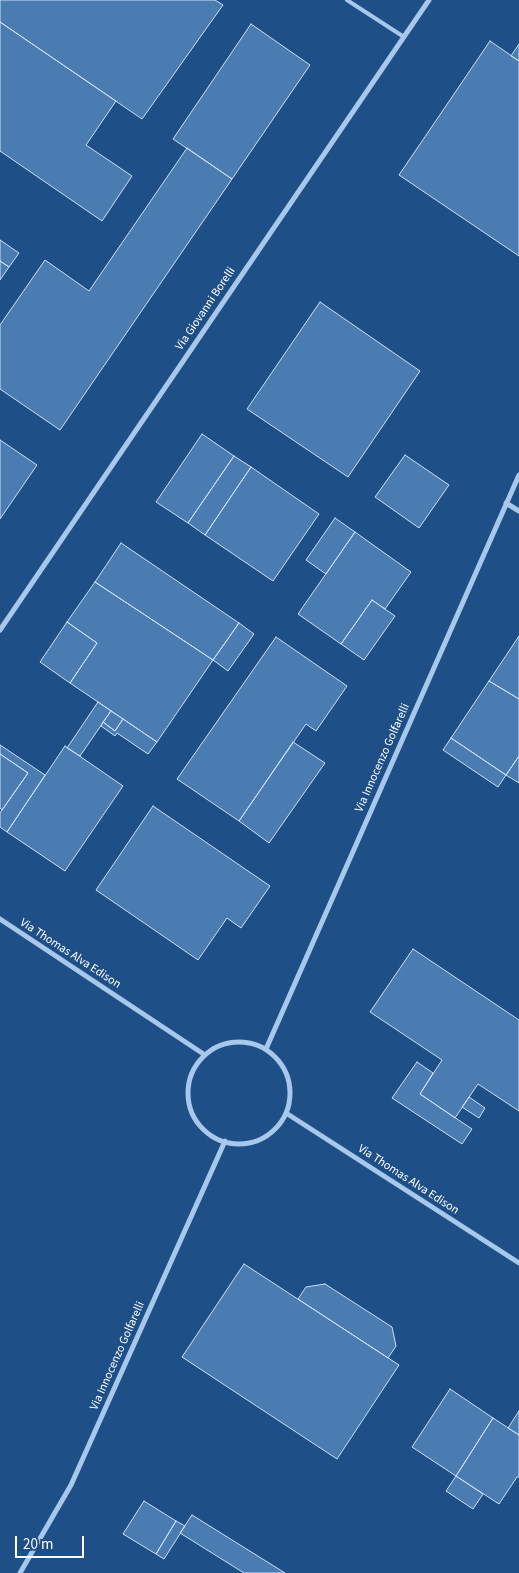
<!DOCTYPE html>
<style>
body{margin:0}
#map{position:relative;width:519px;height:1573px;overflow:hidden;background:#1e4f87;font-family:"Source Sans 3",sans-serif}
canvas{display:block}
.scale{position:absolute;left:15px;top:1536px;width:69px;height:22px;box-sizing:border-box;border:2px solid #fff;border-top:0;padding-left:6px;font-size:15px;line-height:18px;white-space:nowrap;color:#fff;-webkit-text-stroke:4px #1e4f87;paint-order:stroke}
</style>
<div id="map">
<canvas width="519" height="1573"></canvas>
<div class="scale">20 m</div>
</div>
<script>
const ctx = document.querySelector('canvas').getContext('2d');
ctx.lineJoin = 'round';
function fillPath(path, color) { ctx.fillStyle = color; ctx.fill(path, 'evenodd'); }
const shape = rows => new Path2D(rows.map(r => 'M' + r).join(''));
function trace(path, color, width, dash) { ctx.strokeStyle = color; ctx.lineWidth = width; ctx.lineCap = dash ? 'butt' : 'round'; ctx.setLineDash(dash || []); ctx.stroke(path); }
function label(font, color, halo, rows, align = 'center') {
  ctx.font = font + ' "Source Sans 3",sans-serif'; ctx.lineWidth = 4; ctx.setLineDash([]); ctx.textBaseline = 'middle'; ctx.strokeStyle = halo; ctx.fillStyle = color; for (const [text, x, y, turn = 0] of rows) {
    ctx.save(); ctx.translate(x, y); ctx.rotate((+turn || 0) * Math.PI / 180); ctx.textAlign = isNaN(turn) ? turn : align; if (halo) ctx.strokeText(text, 0, 0); ctx.fillText(text, 0, 0); ctx.restore();
  }
}
const building = shape([
 [0,0,215,0,223,5,142,119,0,22,0,0],
 [0,22,116,101,86,145,132,176,102,221,0,151,0,22],
 [251,24,310,65,232,179,173,139,251,24],
 [490,41,519,61,519,256,399,175,490,41],
 [519,44,519,61,511,56,519,44],
 [187,148,232,179,60,430,0,389,0,325,45,260,89,291,187,148],
 [0,240,19,253,9,267,0,261,0,240],
 [0,261,9,267,0,280,0,261],
 [320,302,420,371,348,477,247,409,320,302],
 [202,434,234,456,188,523,156,502,202,434],
 [0,440,37,465,0,519,0,440],
 [405,455,449,485,419,528,375,497,405,455],
 [234,456,251,467,205,535,188,523,234,456],
 [251,467,319,514,273,581,205,535,251,467],
 [335,518,355,532,326,574,306,560,335,518],
 [355,532,411,572,385,609,372,600,341,644,298,614,355,532],
 [121,543,239,623,213,660,95,582,121,543],
 [95,582,213,660,157,742,70,683,97,643,67,622,95,582],
 [372,600,395,616,364,660,341,644,372,600],
 [67,622,97,643,70,683,40,662,67,622],
 [239,623,254,634,228,671,213,660,239,623],
 [519,636,519,699,489,681,519,636],
 [276,637,347,686,316,731,306,724,239,821,177,779,276,637],
 [489,681,519,699,519,756,506,775,451,738,489,681],
 [98,702,111,711,80,756,67,748,98,702],
 [111,711,123,719,115,731,103,722,111,711],
 [123,719,157,742,148,754,117,733,115,736,101,726,103,722,115,731,123,719],
 [451,738,506,775,498,787,443,750,451,738],
 [293,742,325,763,269,843,239,821,293,742],
 [0,745,45,775,7,832,0,827,0,813,28,773,0,754,0,745],
 [65,746,123,786,65,871,7,832,65,746],
 [0,754,28,773,2,810,0,808,0,754],
 [519,756,519,783,506,775,519,756],
 [153,806,270,886,241,928,227,918,198,960,96,890,153,806],
 [413,949,519,1020,519,1111,478,1084,455,1118,420,1094,442,1060,370,1012,413,949],
 [417,1062,433,1073,420,1094,472,1129,462,1144,392,1098,417,1062],
 [469,1097,485,1108,479,1118,462,1107,469,1097],
 [244,1264,399,1365,337,1459,182,1357,244,1264],
 [325,1284,392,1327,396,1346,388,1358,298,1299,306,1287,325,1284],
 [450,1389,493,1418,456,1476,412,1447,450,1389],
 [519,1411,519,1435,508,1428,519,1411],
 [493,1418,519,1435,519,1477,517,1477,499,1504,456,1476,493,1418],
 [456,1476,483,1494,473,1509,446,1491,456,1476],
 [144,1501,176,1521,156,1554,123,1534,144,1501],
 [192,1515,285,1573,244,1573,180,1533,192,1515],
 [176,1521,185,1526,164,1559,156,1554,176,1521]
]);
fillPath(building, '#4a7bb1');
trace(building, '#cce1f8', 1);
trace(shape([
 [347,0,404,37]
]), '#a7c8eb', 4);
trace(shape([
 [506,503,519,511],
 [0,630,429,0],
 [0,919,205,1055],
 '188 1093a51 51 0 1 1 102 0a51 51 0 1 1-102 0Z',
 [266,1049,519,475],
 [286,1113,519,1263],
 [20,1573,71,1485,225,1141]
]), '#a7c8eb', 5);
label('12px', '#fff', '#1e4f87', [
 ["Via Giovanni Borelli",206,309,-56],
 ["Via Innocenzo Golfarelli",383,758,-66],
 ["Via Thomas Alva Edison",70,954,33],
 ["Via Thomas Alva Edison",408,1180,33],
 ["Via Innocenzo Golfarelli",118,1356,-66]
]);
</script>
